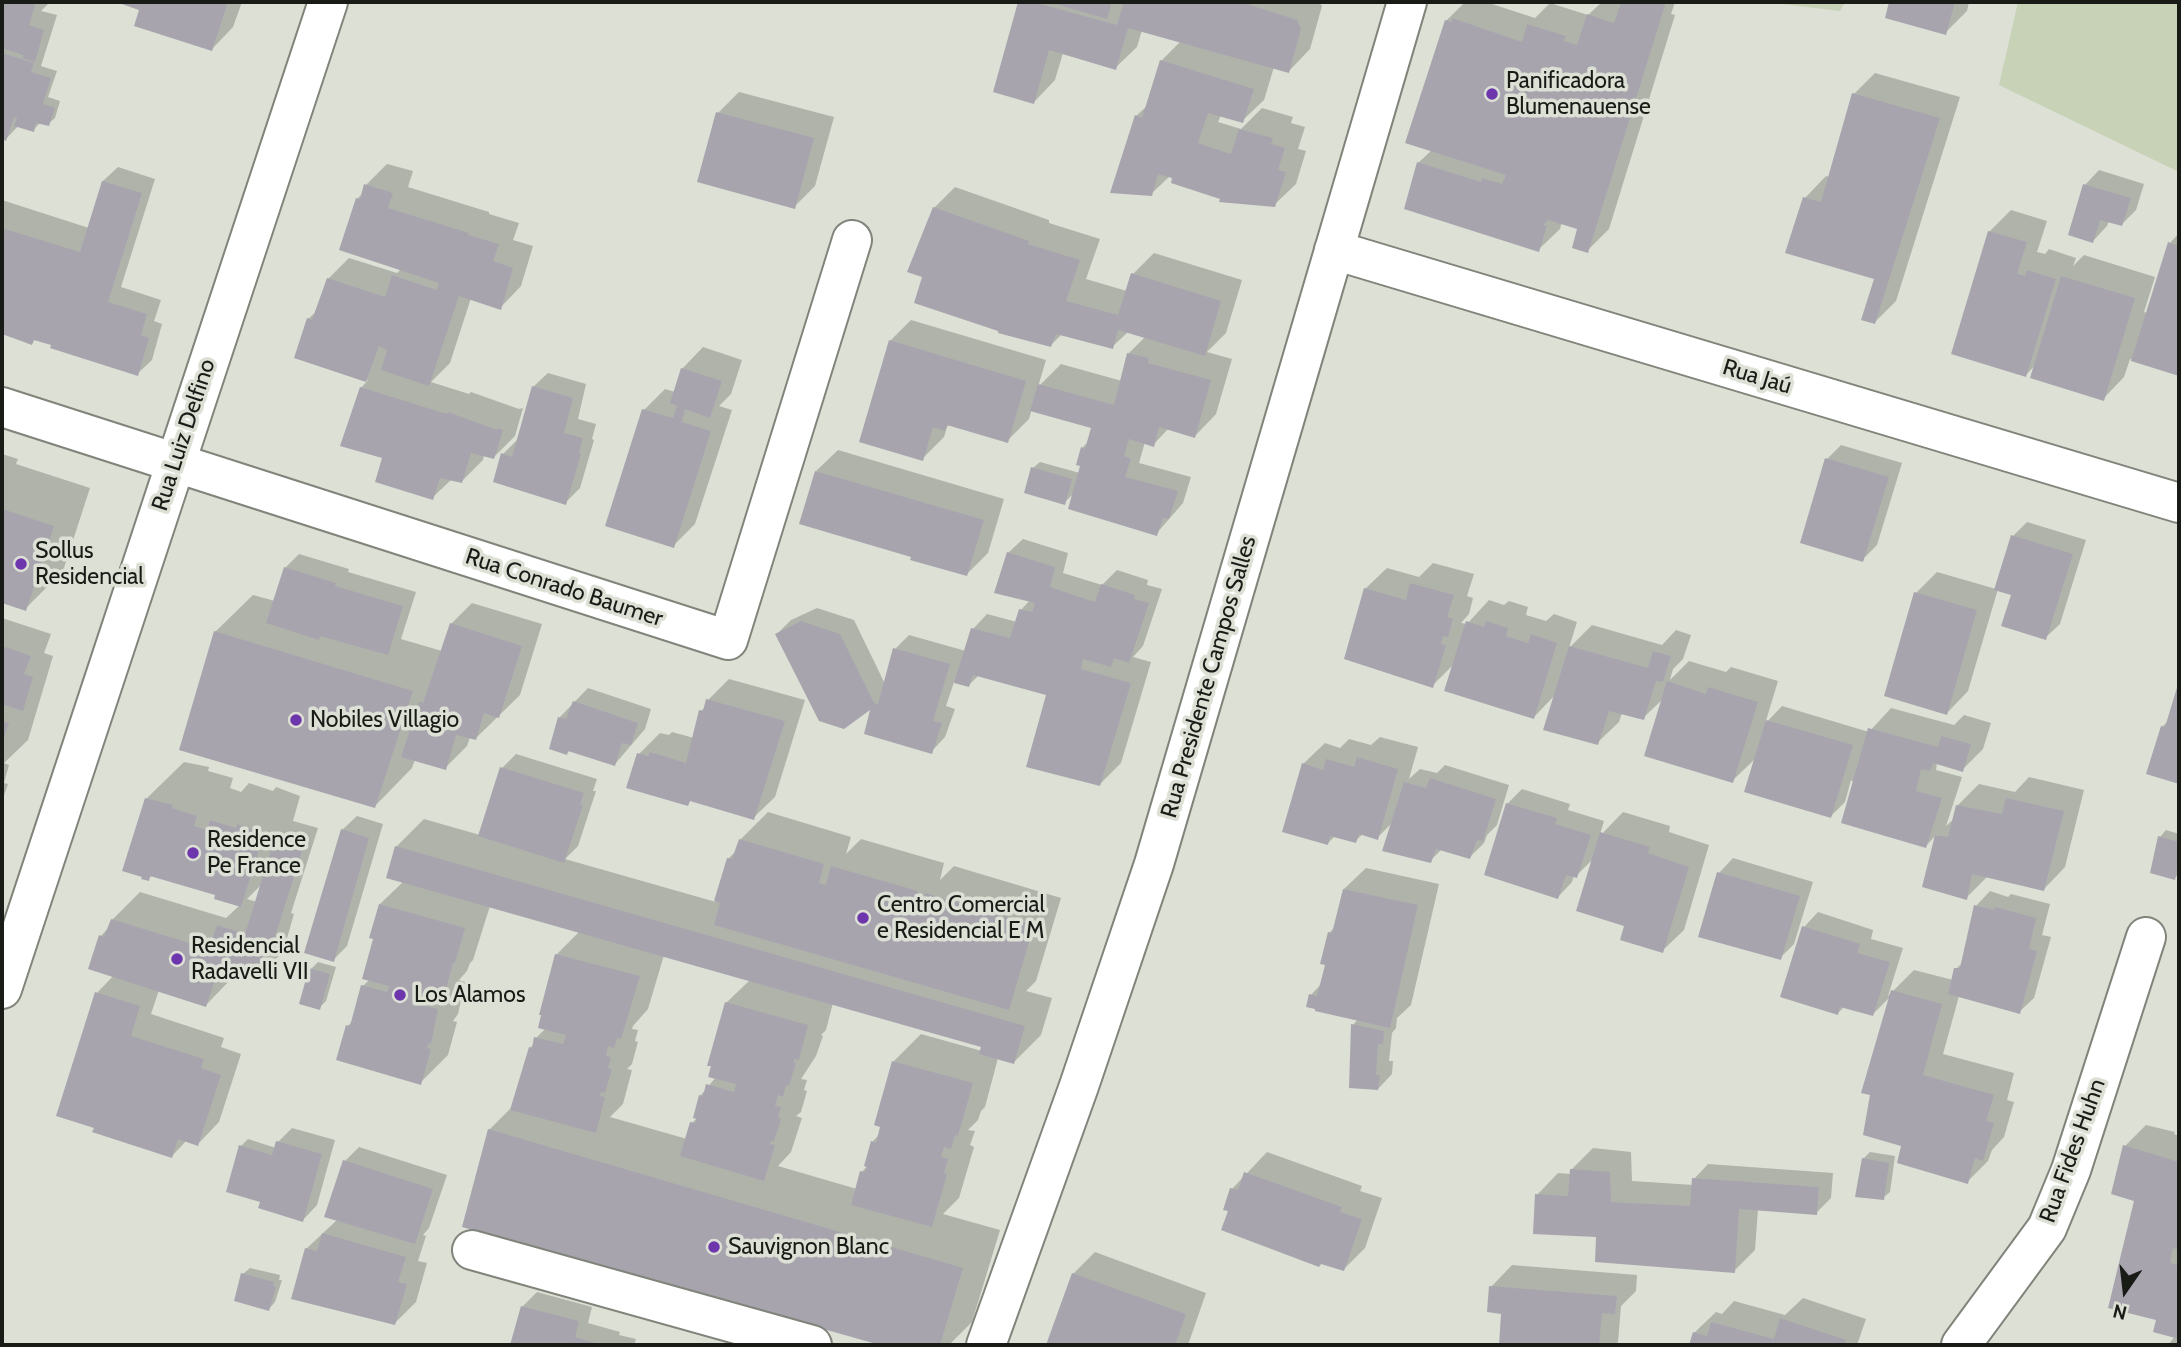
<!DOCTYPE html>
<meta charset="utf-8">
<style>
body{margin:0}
#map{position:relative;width:2181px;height:1347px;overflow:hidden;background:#dce0d5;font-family:Cabin,sans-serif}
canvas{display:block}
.frame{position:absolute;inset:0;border:4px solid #191b17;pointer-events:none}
.north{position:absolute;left:2090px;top:1256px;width:70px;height:70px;-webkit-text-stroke:5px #dce0d5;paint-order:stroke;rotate:194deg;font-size:19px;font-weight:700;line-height:28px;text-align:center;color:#191b17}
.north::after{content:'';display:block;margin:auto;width:24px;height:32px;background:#191b17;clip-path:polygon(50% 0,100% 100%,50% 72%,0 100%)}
</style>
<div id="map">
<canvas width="2181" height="1347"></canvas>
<div class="frame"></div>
<div class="north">N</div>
</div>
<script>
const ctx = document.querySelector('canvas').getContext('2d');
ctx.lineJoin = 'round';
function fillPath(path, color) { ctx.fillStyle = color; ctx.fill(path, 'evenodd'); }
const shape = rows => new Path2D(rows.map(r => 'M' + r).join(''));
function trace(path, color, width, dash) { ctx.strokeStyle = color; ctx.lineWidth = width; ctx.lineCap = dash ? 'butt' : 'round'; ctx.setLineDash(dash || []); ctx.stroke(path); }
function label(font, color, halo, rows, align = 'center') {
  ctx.font = font + ' Cabin,sans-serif'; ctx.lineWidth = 7; ctx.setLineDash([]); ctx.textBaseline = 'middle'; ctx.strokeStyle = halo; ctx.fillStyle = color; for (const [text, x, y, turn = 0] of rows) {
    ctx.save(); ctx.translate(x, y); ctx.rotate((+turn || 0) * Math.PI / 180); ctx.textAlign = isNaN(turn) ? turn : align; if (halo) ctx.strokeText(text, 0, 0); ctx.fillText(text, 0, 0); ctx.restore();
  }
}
fillPath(shape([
 [1766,2,1845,2,1840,11],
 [2018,2,2179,2,2179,172,1999,85]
]), '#c7d2b7');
fillPath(shape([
 [2,2,50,2,41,11,57,15,41,66,57,71,48,97,60,101,55,118,48,124,40,123,33,130,19,125,6,139,2,137],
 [120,2,242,2,233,27,212,49,141,8],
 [1020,2,1319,2,1322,6,1310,49,1289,71,1274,67,1264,100,1242,121,1221,115,1218,122,1241,129,1262,108,1293,117,1291,123,1305,127,1298,149,1306,151,1296,184,1274,205,1223,197,1170,176,1151,194,1136,116,1147,106,1161,61,1181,41,1142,30,1137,47,1115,68,1063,53,1055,80,1034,102,996,91],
 [1465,2,1486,2,1535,18,1550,3,1588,15,1602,2,1675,2,1671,14,1675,15,1609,229,1587,251,1580,228,1562,222,1560,229,1538,250,1418,163,1432,150,1446,21],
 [1891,2,1969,2,1967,11,1945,33,1887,17],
 [1875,73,1960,97,1896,301,1875,322,1876,278,1805,198,1826,176,1830,177,1854,94],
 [739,92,834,117,815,186,794,207,718,113],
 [387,164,413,171,408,187,489,212,489,214,519,223,513,240,533,246,521,286,500,308,471,298,450,363,431,382,469,394,471,392,519,409,523,408,515,436,494,457,484,455,483,460,462,481,452,479,432,498,384,457,361,388,368,380,296,356,308,319,317,311,328,279,349,258,397,273,401,269,357,199,363,193,366,185],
 [118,167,155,179,121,287,161,300,154,321,162,324,152,360,137,374,36,338,31,343,2,332,2,267,4,262,2,261,2,200,89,228,103,181],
 [2099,170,2144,184,2136,210,2122,224,2109,221,2107,226,2093,241,2085,185],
 [955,187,1049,220,1049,223,1100,239,1086,279,1127,291,1133,274,1154,253,1242,280,1226,333,1207,352,1232,359,1216,414,1195,436,1169,428,1153,445,1145,442,1139,463,1191,477,1183,503,1156,534,1074,493,1064,503,1033,468,1040,462,1080,473,1082,448,1089,441,1094,428,1032,409,1029,419,1007,441,950,424,947,427,944,437,922,459,890,341,911,320,1046,360,1038,387,1061,364,1122,381,1128,354,1145,337,1128,332,1112,347,1062,334,1051,345,924,276,934,208],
 [2011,210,2047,221,2037,252,2045,254,2049,249,2076,258,2073,266,2084,255,2155,277,2144,312,2147,313,2170,243,2179,233,2179,374,2130,359,2124,377,2103,399,2037,363,2026,375,1989,232],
 [703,347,742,360,731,394,719,406,732,410,695,524,673,546,644,410,665,389,675,392,682,369],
 [548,373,586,384,578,419,596,424,592,439,594,440,580,488,565,503,503,454,517,440,533,387],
 [1841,445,1902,463,1877,545,1862,560,1827,459],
 [838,450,1004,499,988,553,967,574,913,556,816,471],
 [2,454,18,459,16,464,90,488,63,571,25,609,2,601],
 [2027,522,2086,540,2060,624,2045,638,2013,594,1998,589,1968,691,1947,713,1916,593,1937,572,1996,589,2013,536],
 [1023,539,1068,553,1063,573,1102,585,1117,570,1148,580,1147,585,1162,589,1143,646,1133,657,1151,662,1121,763,1100,784,1050,688,979,675,969,685,954,682,946,706,955,709,945,737,931,752,873,705,777,634,791,620,817,608,854,620,885,684,895,649,909,635,966,651,973,629,987,614,1017,622,1021,610,1030,600,1008,553],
 [299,554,349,569,348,572,416,592,401,639,442,651,451,624,472,603,542,624,520,695,476,738,470,737,467,746,445,768,415,759,412,768,375,806,215,632,253,595,275,601,285,568],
 [1433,563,1474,574,1467,596,1473,598,1469,614,1461,623,1467,624,1489,600,1504,605,1509,601,1528,607,1526,615,1546,621,1554,614,1577,622,1569,648,1592,625,1662,645,1676,630,1691,635,1683,659,1673,669,1670,680,1689,661,1726,672,1731,667,1778,681,1765,724,1782,706,1869,732,1891,708,1954,725,1964,715,1991,723,1983,749,1962,770,1937,763,1936,770,1962,777,1946,826,1954,819,1957,806,1979,784,2015,792,2029,777,2084,790,2065,867,2044,889,1988,876,1966,898,1924,886,1937,834,1926,846,1851,780,1845,802,1831,816,1757,757,1732,781,1663,699,1643,718,1622,713,1619,722,1597,743,1556,694,1534,717,1454,664,1432,686,1365,589,1387,568,1419,577],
 [2,618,51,634,44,653,53,656,28,740,4,763,9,765,4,783,8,784,2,801],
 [729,679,805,700,775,797,753,818,691,800,687,804,639,754,660,733,669,735,672,732,694,738,701,711,707,705,708,700],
 [2179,685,2179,782,2148,773,2162,727,2169,720],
 [588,688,651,709,645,729,615,764,570,750,567,753,551,748,560,717],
 [1380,737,1418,747,1409,779,1420,769,1437,773,1445,765,1509,785,1497,825,1487,835,1484,843,1470,857,1442,849,1430,861,1393,822,1377,838,1363,834,1355,841,1335,836,1328,843,1303,764,1325,743,1340,748,1349,739,1371,745],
 [516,754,597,779,593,791,596,791,578,846,565,859,716,902,728,859,737,850,740,840,768,812,851,837,846,854,861,839,944,863,940,880,954,866,1061,898,1036,981,1026,991,1052,998,1041,1035,1014,1062,998,1058,985,1107,981,1111,978,1120,968,1130,975,1131,970,1145,974,1147,959,1198,943,1214,1000,1230,972,1322,949,1345,886,1345,464,1226,489,1130,512,1107,530,1048,534,1044,536,1038,546,1028,556,955,580,931,490,906,473,960,470,963,467,971,459,980,465,982,458,1014,453,1021,457,1022,448,1055,420,1083,348,1026,353,1020,363,986,370,979,380,904,404,881,396,847,424,819,480,835,502,768],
 [664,955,750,980,726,1003,716,1077,701,1095,695,1117,697,1118,692,1123,687,1139,610,1117,623,1104,632,1070,627,1069,632,1064,638,1042,635,1041,638,1030,632,1029,633,1026,648,1009],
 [833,1003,983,1046,982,1051,921,1034,894,1061,876,1124,883,1126,880,1134,872,1142,866,1165,868,1165,862,1172,857,1189,778,1166,791,1152,802,1118,796,1116,801,1112,807,1091,804,1090,807,1080,801,1079,816,1056,823,1036,821,1035,826,1030],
 [184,762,209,767,208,771,233,778,230,788,241,792,249,783,273,791,276,787,300,796,293,821,318,828,291,913,294,914,283,952,255,979,234,973,233,977,206,1005,159,990,151,1014,224,1038,221,1047,241,1054,219,1122,198,1144,187,1140,172,1156,96,1127,58,1114,97,993,114,975,101,936,109,927,112,920,140,892,226,918,240,905,217,894,153,875,148,879,146,799],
 [263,883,257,902,247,899],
 [1522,789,1570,804,1568,810,1604,821,1599,837,1623,812,1670,826,1669,832,1709,845,1684,930,1662,951,1626,925,1594,858,1576,876,1574,875,1572,882,1558,897,1507,804],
 [357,816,383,824,347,946,333,960,342,830],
 [2166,830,2179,834,2179,873,2175,878,2160,837],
 [1733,858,1813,882,1794,944,1780,958,1719,873],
 [1366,868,1439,884,1411,1005,1397,1018,1396,1028,1392,1033,1389,1061,1393,1061,1392,1074,1378,1089,1353,1025,1358,1019,1311,995,1322,983,1327,963,1329,933,1336,926,1344,889],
 [1990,891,2008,897,2011,894,2050,904,2042,935,2051,937,2034,998,2019,1012,1959,996,1943,1054,2014,1073,2007,1100,2014,1102,2004,1137,1992,1150,1988,1161,1967,1182,1903,1145,1892,995,1873,1014,1845,1006,1838,1013,1804,927,1818,912,1873,930,1871,939,1903,948,1888,996,1914,970,1953,980,1956,969,1963,962,1976,906],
 [318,962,336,967,326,1001,319,1008,311,969],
 [2146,1125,2175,1132,2174,1134,2179,1136,2179,1345,2168,1345,2175,1336,2158,1319,2125,1146],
 [292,1128,335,1140,317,1205,303,1220,263,1196,241,1146,248,1139,276,1148,278,1142],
 [359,1147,447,1175,429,1228,423,1235,426,1236,418,1261,427,1263,416,1302,395,1323,306,1249,338,1219,345,1161],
 [1593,1148,1631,1152,1632,1181,1694,1185,1694,1179,1708,1164,1833,1173,1831,1198,1816,1213,1758,1209,1755,1250,1734,1271,1598,1236,1537,1195,1558,1173,1571,1174,1571,1170],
 [1267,1152,1362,1186,1360,1191,1382,1198,1365,1248,1344,1269,1230,1210,1232,1189],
 [1870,1152,1895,1156,1890,1192,1883,1198,1863,1159],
 [1095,1252,1206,1293,1188,1345,1048,1345,1073,1274],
 [1512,1265,1637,1275,1636,1291,1621,1306,1618,1342,1616,1345,1501,1345,1503,1312,1491,1287],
 [250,1268,280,1275,279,1280,282,1280,275,1302,269,1309,243,1274],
 [537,1292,592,1307,588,1323,620,1332,619,1335,636,1339,634,1345,512,1345,523,1306],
 [1803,1298,1866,1319,1857,1345,1691,1345,1694,1333,1716,1312,1722,1314,1734,1301,1785,1315]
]), '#0003');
fillPath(shape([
 [2,2,36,2,29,25,44,30,35,62,23,58,23,55,2,48],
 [116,2,228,2,212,51,134,26,139,10],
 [1018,2,1033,2,1117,25,1124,2,1241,2,1297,20,1301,29,1289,73,1128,28,1116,70,1049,50,1034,104,993,92],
 [1049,2,1112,2,1107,19],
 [1621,2,1666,2,1588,253,1572,248,1577,229,1548,220,1543,225,1547,226,1539,252,1404,209,1417,162,1481,182,1482,178,1502,184,1506,175,1405,143,1445,20,1452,22,1452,18,1522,42,1527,24,1566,36,1564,41,1577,45,1587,14,1614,23],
 [1889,2,1955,2,1946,35,1885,18],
 [2,53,34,63,31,72,51,78,43,104,55,108,49,126,36,123,34,132,14,126,17,118,14,117,6,141,2,139],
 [1160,60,1254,89,1243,123,1208,113,1198,143,1231,154,1239,129,1273,138,1271,144,1285,148,1278,170,1286,172,1275,207,1219,202,1220,199,1171,183,1172,178,1158,174,1152,196,1110,193,1135,115,1142,118],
 [1852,93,1940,118,1875,324,1861,320,1874,279,1785,253,1803,197,1821,202],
 [716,112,814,138,795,209,697,182],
 [102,181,142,193,108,302,147,314,141,335,149,338,138,376,50,348,51,345,34,340,32,345,2,334,2,228,80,252],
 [364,184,393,193,388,208,469,233,468,235,499,244,493,261,513,268,501,310,459,296,429,386,381,370,387,350,379,346,366,382,294,358,307,318,312,320,327,278,385,297,392,275,437,290,439,283,339,250,356,198,360,199],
 [2083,184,2131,198,2122,226,2100,220,2093,243,2068,235],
 [933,207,1029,241,1028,244,1080,260,1066,301,1118,315,1131,273,1221,301,1205,356,1118,330,1113,349,1056,334,1051,347,998,333,998,331,914,303,922,277,907,272],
 [1988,231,2027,242,2017,274,2025,276,2027,270,2056,279,2026,377,1951,354],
 [2168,242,2179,246,2179,376,2131,361],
 [2061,276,2135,298,2104,401,2030,378],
 [889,340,1026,381,1008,443,947,425,945,431,933,427,923,461,859,442],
 [1127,353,1149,358,1148,363,1211,380,1195,438,1159,427,1154,447,1129,439,1124,456,1131,459,1125,477,1178,491,1169,519,1163,518,1157,536,1068,509,1080,466,1076,465,1081,447,1085,449,1091,428,1030,411,1038,384,1114,405],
 [681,368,722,381,710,418,685,409,682,422,711,431,674,548,605,526,642,409,673,418,677,406,670,403],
 [532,386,573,398,564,433,583,438,579,453,581,454,566,505,493,482,501,453,512,457],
 [360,387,447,414,448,412,497,430,498,428,503,430,494,459,471,453,462,483,440,478,433,500,375,482,382,458,340,446],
 [1825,458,1889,477,1863,562,1800,543],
 [1031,467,1072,479,1065,505,1024,493],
 [815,471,984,520,967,576,910,560,911,557,799,524],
 [2,509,54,526,26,611,2,603],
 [2011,535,2073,554,2046,640,2001,626,2011,595,1994,590],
 [1007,552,1055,567,1050,587,1095,602,1101,584,1135,595,1134,599,1149,603,1129,663,1114,658,1111,667,1083,659,1081,669,1131,683,1100,786,1026,767,1046,695,973,675,969,687,954,683,971,628,1010,638,1019,609,1032,612,1035,603,994,593],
 [284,567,336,583,335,586,403,606,388,655,320,636,319,640,266,623],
 [1410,583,1454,595,1447,617,1453,619,1448,637,1443,636,1441,644,1446,645,1433,688,1344,659,1364,588,1406,600],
 [1914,592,1977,610,1947,715,1884,696],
 [801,621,840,634,874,703,878,704,893,648,950,664,933,721,942,723,932,754,864,734,870,710,844,729,819,721,775,634],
 [1466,621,1484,627,1486,621,1508,628,1506,636,1528,643,1531,634,1557,643,1534,719,1444,691],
 [450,623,522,646,499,718,484,713,476,740,456,735,446,770,401,757,419,702,423,703],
 [214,631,413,691,375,808,179,750],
 [2,646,31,656,24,674,33,677,23,711,2,704],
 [1569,646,1648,668,1653,651,1671,656,1663,682,1656,681,1644,720,1609,711,1598,745,1543,730],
 [1667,681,1706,694,1708,687,1758,702,1733,783,1644,756],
 [2179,681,2179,784,2146,774,2161,726,2165,727],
 [706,699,785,721,754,820,690,801,688,806,626,788,637,753,648,756,650,752,686,763,699,710,703,711],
 [573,701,638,723,631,745,622,743,615,766,568,751,567,755,549,749,558,717,566,719],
 [1766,720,1853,745,1831,818,1744,792],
 [2,721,9,723,2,744],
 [1868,728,1938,747,1941,736,1971,744,1963,772,1933,763,1930,771,1921,769,1916,791,1942,798,1926,848,1841,823],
 [1357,757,1398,769,1378,840,1359,834,1356,843,1330,836,1328,845,1282,832,1302,763,1323,770,1326,759,1354,767],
 [500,767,584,793,580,805,583,805,564,863,478,836],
 [1430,778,1496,799,1483,841,1477,840,1470,859,1436,849,1431,863,1382,851,1404,782,1426,788],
 [145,798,173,805,172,808,197,816,194,826,207,830,210,820,236,828,237,824,264,834,241,907,214,899,215,895,150,876,149,881,141,879,142,877,122,871],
 [2006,798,2064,811,2044,891,1972,874,1967,900,1922,887,1935,835,1948,837,1956,805,2002,814],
 [1506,803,1557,818,1555,824,1591,835,1577,878,1566,875,1558,899,1484,875],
 [341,829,369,838,334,962,304,953],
 [1600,832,1650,847,1648,853,1689,867,1663,953,1620,940,1624,926,1576,911],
 [276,834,305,842,273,943,267,942,256,981,218,971,206,1007,88,969,99,935,104,937,111,919,209,949,217,925,245,934],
 [2158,836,2179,842,2179,861,2175,880,2150,873],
 [739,839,824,864,819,883,826,885,831,866,918,891,913,910,920,911,925,893,1034,925,1009,1010,714,925,720,903,714,901,727,858,732,859],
 [395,846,1025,1026,1014,1064,979,1054,981,1047,386,878],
 [1717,872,1800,896,1781,960,1698,937],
 [1343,889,1418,905,1390,1028,1315,1011,1315,1009,1306,1007,1309,994,1317,996,1325,965,1320,964,1328,932,1332,933],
 [379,904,465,928,455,963,453,963,446,989,444,988,440,1001,428,997,426,1006,438,1009,431,1044,429,1043,427,1048,431,1049,421,1085,336,1060,346,1025,350,1026,361,985,387,992,389,986,362,979,373,939,369,938],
 [1974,905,1994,910,1995,907,2036,918,2029,949,2037,951,2020,1014,1948,994,1954,968,1960,968],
 [1802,926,1860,944,1857,953,1890,962,1873,1016,1840,1007,1838,1015,1780,997],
 [555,954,640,976,621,1039,617,1038,614,1048,608,1046,606,1056,611,1057,608,1068,612,1069,605,1093,601,1092,600,1096,605,1097,596,1133,510,1110,529,1047,532,1048,534,1037,563,1044,566,1035,538,1028,541,1015,539,1015],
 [309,968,330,974,320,1010,299,1004],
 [1891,990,1942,1004,1923,1075,1994,1095,1986,1121,1994,1123,1983,1161,1975,1158,1968,1184,1897,1163,1901,1146,1863,1135,1870,1095,1861,1093],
 [95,992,140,1006,131,1036,204,1059,201,1068,221,1075,198,1146,178,1139,172,1158,92,1132,94,1128,56,1116],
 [725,1002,808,1025,799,1060,795,1059,793,1062,796,1063,789,1086,786,1085,783,1097,778,1095,775,1106,781,1107,778,1117,781,1119,774,1141,771,1141,770,1144,775,1145,764,1181,680,1156,690,1122,695,1123,697,1119,693,1118,699,1095,703,1096,706,1084,734,1092,736,1084,708,1077,711,1066,707,1066],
 [1351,1024,1384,1031,1383,1044,1378,1044,1376,1075,1380,1075,1378,1090,1349,1088],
 [892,1061,973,1083,958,1136,955,1135,951,1149,944,1147,941,1157,948,1159,944,1173,947,1174,932,1227,851,1205,860,1171,865,1172,867,1167,864,1166,871,1141,876,1143,880,1127,874,1125],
 [488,1129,963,1268,940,1345,880,1345,462,1227],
 [276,1141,322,1154,303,1222,258,1208,260,1202,226,1192,239,1145,272,1155],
 [2123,1145,2179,1162,2179,1250,2173,1248,2170,1263,2179,1265,2179,1339,2153,1332,2156,1320,2108,1308,2134,1201,2111,1194],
 [1862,1158,1889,1163,1884,1200,1855,1197],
 [343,1160,433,1189,415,1244,324,1217],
 [1570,1169,1610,1172,1611,1202,1690,1206,1692,1178,1819,1187,1817,1215,1739,1209,1735,1273,1595,1262,1596,1237,1533,1234,1535,1194,1568,1196],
 [1244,1172,1342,1207,1340,1212,1362,1219,1344,1271,1321,1264,1319,1267,1221,1230,1228,1211,1223,1210,1230,1188,1238,1190],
 [322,1233,406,1257,398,1282,407,1284,395,1325,291,1299,305,1248,317,1251],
 [241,1273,274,1282,273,1286,276,1287,269,1311,234,1301],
 [1072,1273,1186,1314,1175,1345,1046,1345],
 [1489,1286,1617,1296,1615,1314,1602,1313,1599,1345,1499,1345,1501,1314,1487,1312],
 [521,1306,579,1321,575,1337,602,1345,510,1345],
 [1780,1318,1846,1340,1844,1345,1689,1345,1693,1332,1707,1336,1711,1322,1774,1339]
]), '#a7a4ae');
const street = shape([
 [1334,250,2179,503],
 [2,407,728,640,852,240],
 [2,989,328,2],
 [472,1250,812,1345],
 [1961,1345,2047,1228,2071,1170,2146,937]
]);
const secondary = shape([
 [986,1345,1079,1086,1154,864,1407,2]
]);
trace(street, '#80847a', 42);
trace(secondary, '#80847a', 42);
trace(street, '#fff', 38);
trace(secondary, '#fff', 38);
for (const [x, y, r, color] of [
 [1492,94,7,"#6e36ad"],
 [21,564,7,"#6e36ad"],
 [296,720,7,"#6e36ad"],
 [193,853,7,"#6e36ad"],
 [863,918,7,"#6e36ad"],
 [177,959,7,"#6e36ad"],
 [400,995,7,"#6e36ad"],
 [714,1247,7,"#6e36ad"]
]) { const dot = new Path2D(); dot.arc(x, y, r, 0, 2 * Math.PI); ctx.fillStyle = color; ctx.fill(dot); trace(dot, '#dce0d5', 2.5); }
label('23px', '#191b17', '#dce0d5', [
 ["Panificadora",1506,81],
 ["Blumenauense",1506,107],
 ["Sollus",35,551],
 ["Residencial",35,577],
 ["Nobiles Villagio",310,720],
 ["Residence",207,840],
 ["Pe France",207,866],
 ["Centro Comercial",877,905],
 ["e Residencial E M",877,931],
 ["Residencial",191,946],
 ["Radavelli VII",191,972],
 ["Los Alamos",414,995],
 ["Sauvignon Blanc",728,1247]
], 'left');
label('23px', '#191b17', '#dce0d5', [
 ["Rua Jaú",1757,377,17],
 ["Rua Luiz Delfino",184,435,-72],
 ["Rua Conrado Baumer",564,588,18],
 ["Rua Presidente Campos Salles",1209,677,-74],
 ["Rua Fides Huhn",2073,1151,-70]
]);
</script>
